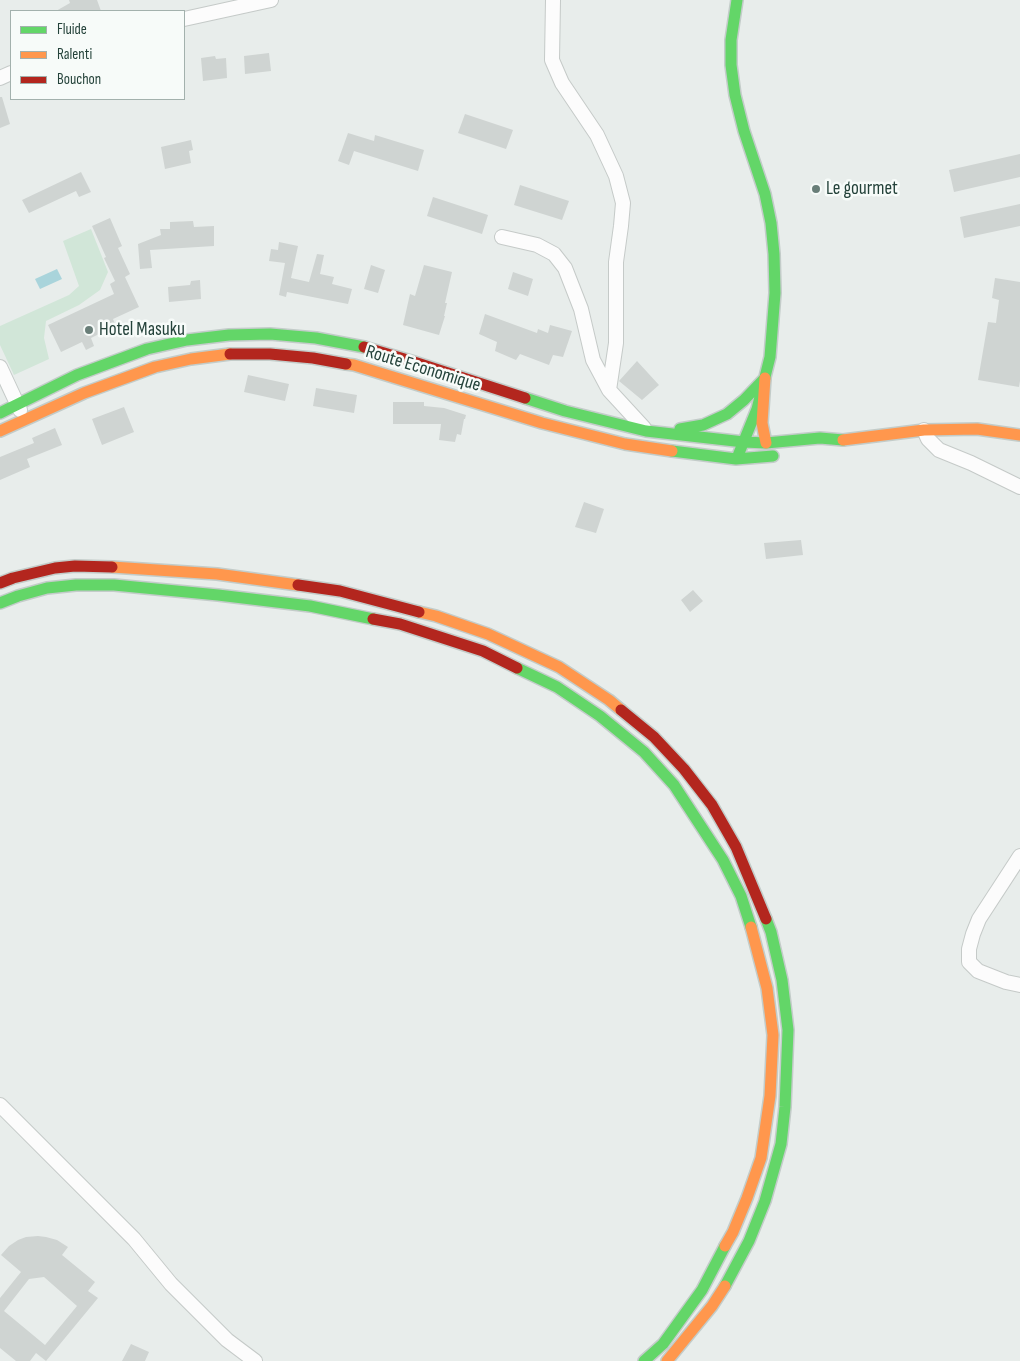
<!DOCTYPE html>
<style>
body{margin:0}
#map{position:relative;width:1020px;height:1361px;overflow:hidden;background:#e8edeb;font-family:"Sofia Sans Condensed",sans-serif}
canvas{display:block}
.legend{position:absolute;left:10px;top:10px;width:175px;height:90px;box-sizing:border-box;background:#f7fbf9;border:1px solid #a3b1ad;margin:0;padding:6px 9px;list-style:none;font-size:15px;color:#24423a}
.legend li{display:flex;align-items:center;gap:10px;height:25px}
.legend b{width:25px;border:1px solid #a3b1ad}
</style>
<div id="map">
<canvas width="1020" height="1361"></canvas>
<ul class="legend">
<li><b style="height:6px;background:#63d668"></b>Fluide</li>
<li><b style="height:6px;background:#ff974d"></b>Ralenti</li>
<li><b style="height:6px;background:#b3261e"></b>Bouchon</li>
</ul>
</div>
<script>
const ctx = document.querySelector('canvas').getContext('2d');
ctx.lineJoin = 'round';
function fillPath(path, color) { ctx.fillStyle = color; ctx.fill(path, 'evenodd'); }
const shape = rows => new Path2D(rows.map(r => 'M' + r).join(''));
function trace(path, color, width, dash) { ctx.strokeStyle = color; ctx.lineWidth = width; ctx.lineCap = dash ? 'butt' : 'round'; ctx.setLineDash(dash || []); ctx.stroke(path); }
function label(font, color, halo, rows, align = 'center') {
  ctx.font = font + ' "Sofia Sans Condensed",sans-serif'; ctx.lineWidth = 5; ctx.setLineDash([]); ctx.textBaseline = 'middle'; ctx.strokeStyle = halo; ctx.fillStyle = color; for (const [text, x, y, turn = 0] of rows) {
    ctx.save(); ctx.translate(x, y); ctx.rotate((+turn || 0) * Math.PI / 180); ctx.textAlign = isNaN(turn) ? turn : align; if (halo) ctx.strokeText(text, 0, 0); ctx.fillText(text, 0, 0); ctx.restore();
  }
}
fillPath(shape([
 [91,229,108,272,100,290,79,305,46,321,44,338,49,359,14,375,0,345,0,326,69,295,79,286,63,241]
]), '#d1e6d8');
fillPath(shape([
 [57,269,62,279,40,289,35,279]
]), '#a9d4db');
fillPath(shape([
 [69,0,97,0,101,11,56,11,70,3],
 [269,53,271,71,245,74,244,56],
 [215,56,216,59,226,58,227,78,203,81,201,58],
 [0,97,2,97,10,124,0,128],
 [465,114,513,130,506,149,458,133],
 [348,133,374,141,375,135,424,150,418,171,354,151,349,165,338,161],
 [191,140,193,150,189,151,191,163,165,169,161,147],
 [1020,154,1020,177,954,192,949,170],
 [81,172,91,192,79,197,76,191,29,213,22,200],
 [520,185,569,201,562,220,514,205],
 [433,197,488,215,482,234,427,216],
 [1020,204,1020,226,964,238,960,217],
 [110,218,122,246,118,248,130,274,125,277,139,307,113,319,115,324,108,327,109,329,91,338,94,346,86,350,82,342,61,352,48,325,114,294,110,284,115,281,104,258,106,257,92,226],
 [193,221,194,227,214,226,214,246,150,250,152,268,140,269,138,244,161,235,160,229,170,229,170,222],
 [279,242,298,246,291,278,309,282,317,254,324,255,320,274,334,277,332,284,352,289,348,304,287,292,286,297,279,295,285,263,269,261,271,249,278,250],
 [371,265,385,270,378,293,364,289],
 [424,265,452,272,445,303,447,303,444,316,445,316,439,335,403,325,410,294,415,296],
 [513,272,533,279,528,296,508,289],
 [995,278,1020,282,1020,381,1019,387,978,380,988,322,996,323,999,300,992,298],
 [200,280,201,299,169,302,168,287,190,285,191,281],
 [485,314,537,333,538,329,548,333,550,325,572,331,563,357,553,355,549,365,520,354,516,360,495,351,497,342,479,334],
 [637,361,659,385,642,400,619,381],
 [248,375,289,384,285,401,244,392],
 [316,388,357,395,354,413,313,406],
 [393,402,424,402,424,406,444,408,466,415,465,419,464,419,461,435,457,434,455,442,439,440,441,424,393,424],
 [124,407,134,432,102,445,92,419],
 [55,428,62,445,27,459,30,467,0,480,0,457,34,443,32,438],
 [584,502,604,509,596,533,575,527],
 [801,540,803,555,766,559,764,543],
 [693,590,703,601,690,612,681,600],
 [38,1236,46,1237,57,1240,68,1247,62,1255,95,1282,88,1291,98,1298,46,1361,36,1353,30,1361,16,1361,0,1348,0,1298,21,1272,1,1255,9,1246,18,1240,26,1237],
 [44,1277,77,1306,45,1345,4,1311,29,1279],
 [131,1344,149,1352,145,1361,122,1361]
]), '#cfd4d2');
const street = shape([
 [553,0,552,60,562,83,597,135,616,176,623,203,621,226,616,262,616,343,609,390],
 [184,19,271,0],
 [0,78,11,73],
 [502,237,537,245,554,254,565,268,581,309,593,360,609,390,644,428],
 [0,367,20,410],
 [924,430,928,439,939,450,971,463,1020,487],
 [1020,856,979,919,973,934,969,949,969,962,978,971,1006,982,1020,985],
 [0,1105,134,1239,171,1284,227,1340,255,1361]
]);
const fast = shape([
 [737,0,731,40,731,65,735,95,744,131,765,194,771,223,774,254,775,293,770,357,757,409,737,458],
 [525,398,565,411,646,431,744,442,766,443,820,438,843,440],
 [0,413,77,375,147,349,187,340,229,335,270,334,316,338,364,347],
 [680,429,703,425,727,414,744,400,765,378],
 [672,451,736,459,773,456],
 [0,603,18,596,47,588,76,585,114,585,218,595,310,606,373,619],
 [517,668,557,687,600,716,644,752,674,785,723,860,741,896,751,927],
 [725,1286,749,1241,765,1201,781,1144,785,1107,788,1030,782,980,771,932,766,919],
 [644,1361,663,1344,702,1290,725,1246]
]);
const slow = shape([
 [346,364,354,365,542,423,625,444,672,451],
 [765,378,762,423,766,443],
 [0,431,84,393,155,367,191,359,230,354],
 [843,440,924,430,977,429,1020,435],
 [112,567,217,574,298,585],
 [419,612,436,616,488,634,559,667,609,700,621,710],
 [725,1246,733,1232,747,1198,761,1158,770,1096,773,1035,767,988,751,927],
 [667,1361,712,1306,725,1286]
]);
const jam = shape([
 [364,347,411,361,525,398],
 [230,354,270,354,313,358,346,364],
 [0,583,13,578,55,568,75,566,112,567],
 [298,585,340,591,419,612],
 [373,619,400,624,483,651,517,668],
 [621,710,654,737,684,769,712,805,736,847,766,919]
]);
trace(street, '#c5cac8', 16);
trace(fast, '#c3ccc9', 14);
trace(slow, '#c3ccc9', 14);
trace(jam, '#c3ccc9', 14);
trace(street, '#fcfcfc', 14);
trace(fast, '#63d668', 11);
trace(slow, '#ff974d', 11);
trace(jam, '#b3261e', 11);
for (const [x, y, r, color] of [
 [816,189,5,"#697e78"],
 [89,330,5,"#697e78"]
]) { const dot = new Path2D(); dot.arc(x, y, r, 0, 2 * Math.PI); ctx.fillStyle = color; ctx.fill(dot); trace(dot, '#f7fbf9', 2); }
label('19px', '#24423a', '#f7fbf9', [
 ["Le gourmet",826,189],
 ["Hotel Masuku",99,330]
], 'left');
label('19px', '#24423a', '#f7fbf9', [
 ["Route Economique",423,369,17]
]);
</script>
